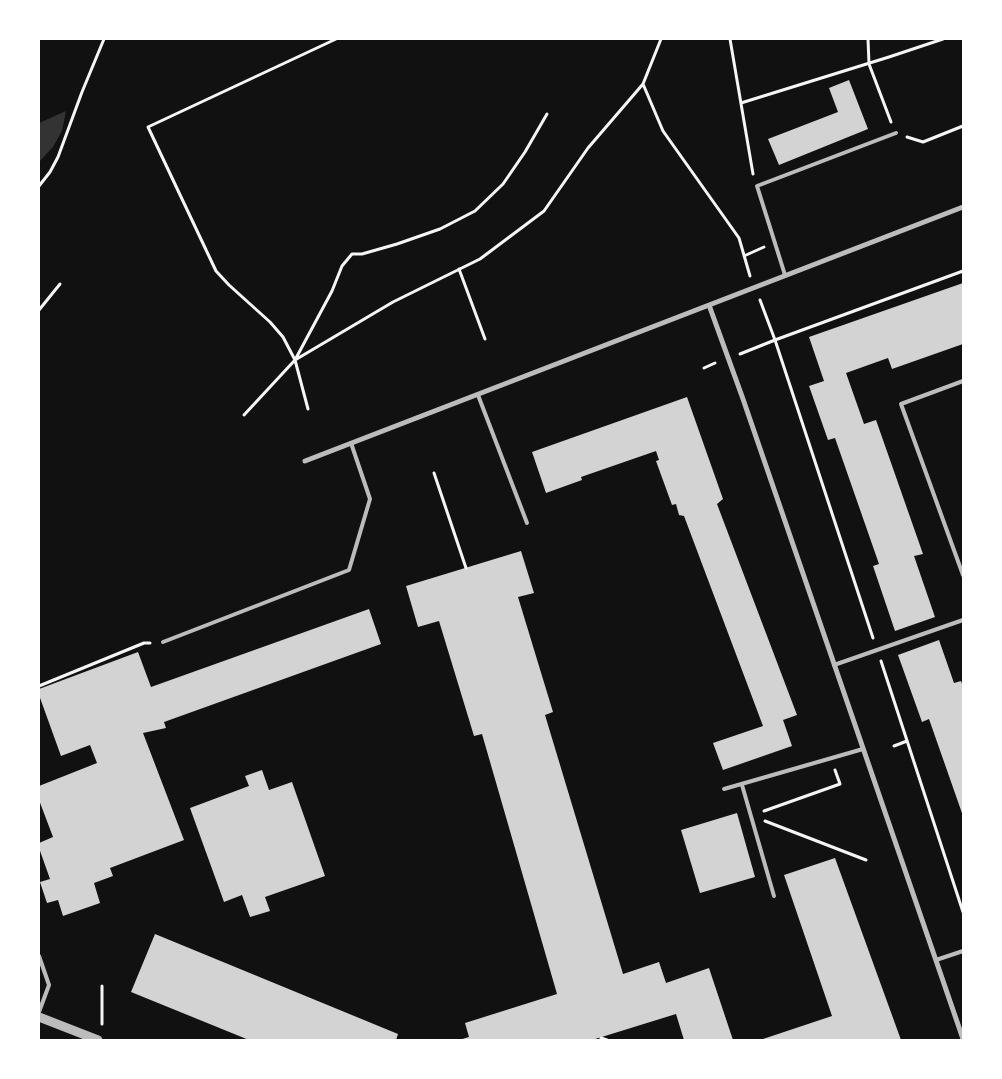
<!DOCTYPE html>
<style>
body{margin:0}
#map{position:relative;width:1002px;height:1079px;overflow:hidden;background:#111;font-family:"Golos Text",sans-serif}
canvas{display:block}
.frame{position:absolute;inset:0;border:40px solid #fff;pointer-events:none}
</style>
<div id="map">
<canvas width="1002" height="1079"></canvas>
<div class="frame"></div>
</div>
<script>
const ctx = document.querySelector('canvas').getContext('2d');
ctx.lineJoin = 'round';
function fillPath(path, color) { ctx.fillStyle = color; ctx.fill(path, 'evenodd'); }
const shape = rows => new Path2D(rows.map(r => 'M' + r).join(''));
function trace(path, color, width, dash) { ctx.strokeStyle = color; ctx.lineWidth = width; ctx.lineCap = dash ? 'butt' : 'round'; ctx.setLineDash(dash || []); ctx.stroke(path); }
fillPath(shape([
 [66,111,62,131,53,147,39,162,39,123]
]), '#333');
fillPath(shape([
 [849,80,868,129,779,165,768,139,838,112,829,88],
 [963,283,963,344,892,369,888,358,846,373,864,424,876,420,923,554,914,556,935,617,895,631,873,566,879,564,835,438,828,440,809,386,824,381,809,337],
 [687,397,723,499,717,504,797,715,783,720,792,746,723,770,713,743,763,726,684,516,679,515,676,504,672,505,656,461,659,460,656,451,581,477,582,480,546,493,532,452],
 [521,551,534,593,518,597,553,712,545,715,623,974,659,962,666,983,709,968,733,1040,684,1040,676,1014,592,1040,459,1040,469,1037,465,1023,557,994,482,734,474,736,439,621,418,627,406,586],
 [369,609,381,644,164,722,166,728,143,733,184,840,110,868,113,876,94,883,100,903,63,916,58,900,47,903,40,882,50,879,39,848,39,843,53,837,39,800,39,786,97,763,90,745,61,756,39,695,39,689,138,652,151,687],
 [939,640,954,683,961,681,963,687,963,816,929,719,922,722,898,655],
 [262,770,269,790,292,782,325,876,265,897,270,911,250,917,242,895,224,902,190,808,249,786,245,776],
 [737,813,755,877,700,893,681,830],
 [835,858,901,1040,760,1040,832,1016,784,875],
 [155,934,398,1034,396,1040,249,1040,131,992]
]), '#d3d3d3');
trace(shape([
 [661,39,643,84,663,131,739,238,750,276],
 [730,39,753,174],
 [868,39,869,64,891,122],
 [741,103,889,57,943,39],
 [907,137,923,142,963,126],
 [39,186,50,172,58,157,82,92,104,39],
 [744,256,764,247],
 [459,269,485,339],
 [39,310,60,284],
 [740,354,775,340,760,300],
 [295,360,393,302,480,259,544,211,588,148,643,84],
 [704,368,715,363],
 [308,409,295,360,283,337,270,322,229,285,216,271,148,127,336,39],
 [244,415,295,360,332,291,342,266,352,254,362,254,397,244,440,229,475,211,503,184,525,152,547,114],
 [434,473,466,568],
 [873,638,775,340,963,271],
 [881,661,963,912],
 [39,686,144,643,150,643],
 [894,746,907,741],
 [764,811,840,784,835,770],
 [765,821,866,860],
 [102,1024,102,986],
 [601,1040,601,1038,607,1040]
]), '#f5f5f5', 3);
trace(shape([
 [785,275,757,186,896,133],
 [963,381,901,404,963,575],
 [478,395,527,523],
 [163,642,349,570,370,499,351,443],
 [834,665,963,620],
 [742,785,774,896],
 [724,789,863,749],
 [39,956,49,985,39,1012],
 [936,960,963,951]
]), '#bcbcbc', 4);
trace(shape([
 [709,305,743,399,963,1039],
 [305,461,963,207]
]), '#bcbcbc', 5);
trace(shape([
 [39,1017,98,1040]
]), '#bcbcbc', 9);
</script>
